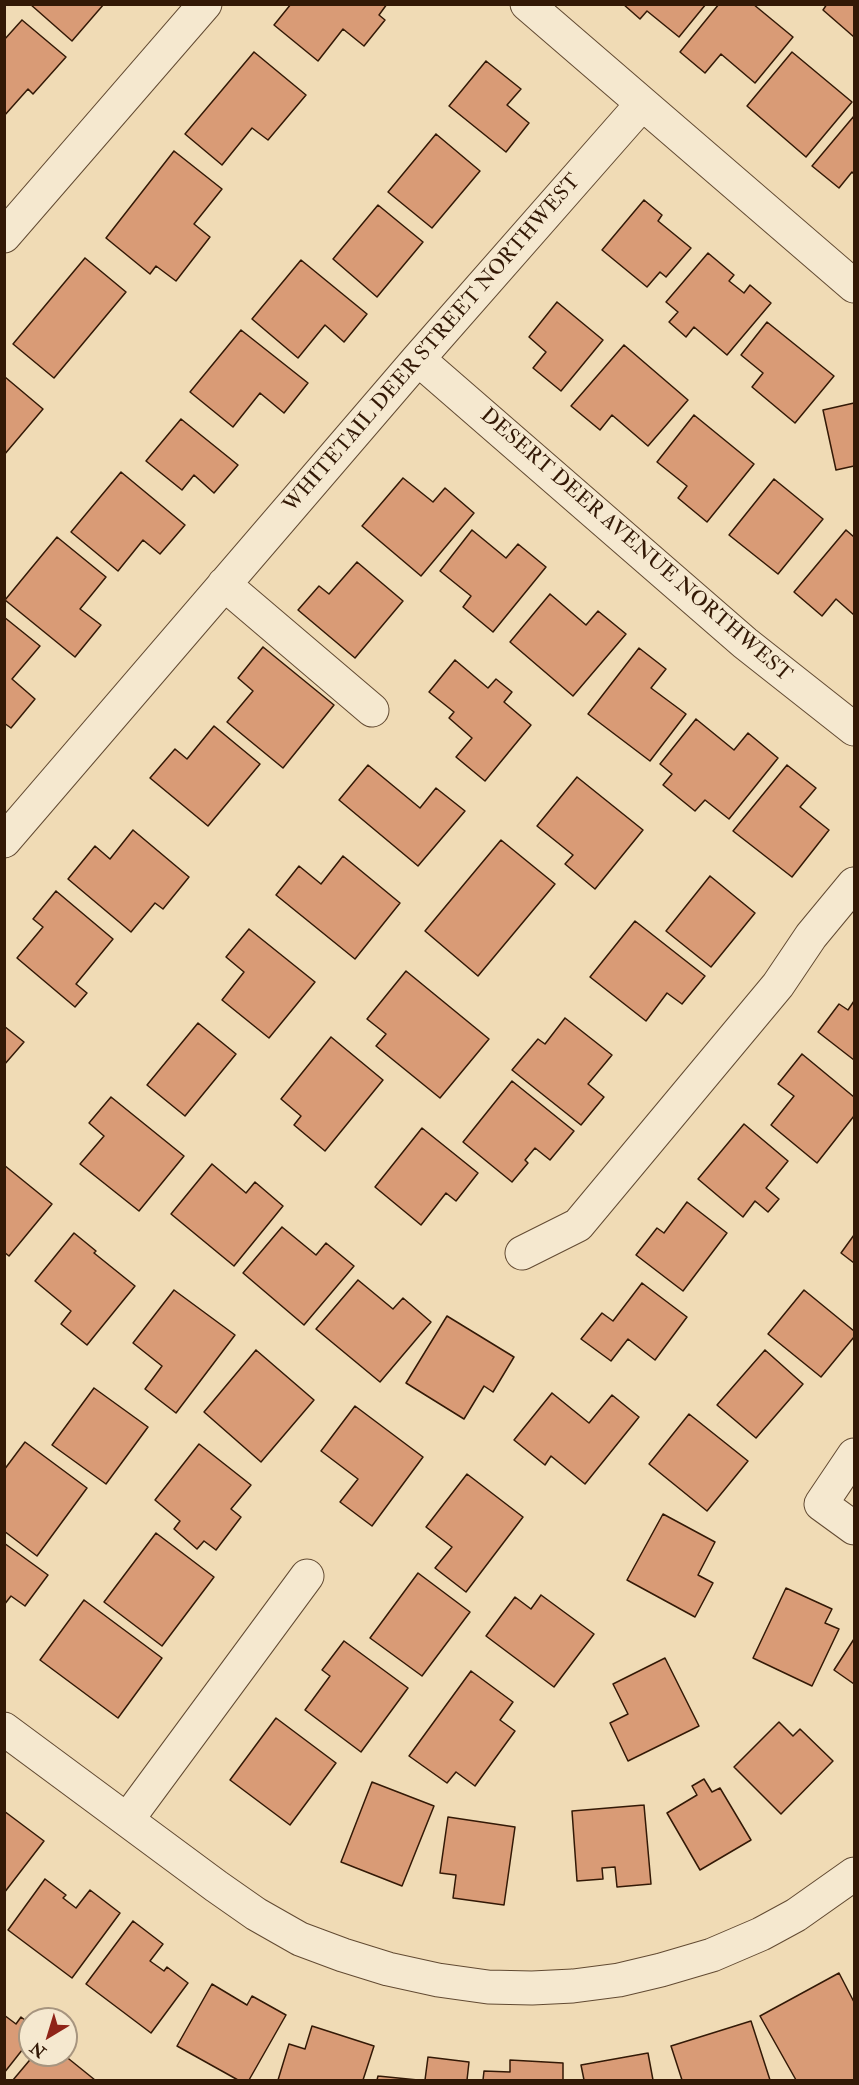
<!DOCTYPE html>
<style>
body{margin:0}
#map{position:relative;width:859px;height:2085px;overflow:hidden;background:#f0dbb5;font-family:"IM FELL Double Pica",serif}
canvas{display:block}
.frame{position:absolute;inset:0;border:6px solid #331906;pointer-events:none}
.north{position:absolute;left:18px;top:2007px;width:60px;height:60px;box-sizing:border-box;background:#f5e8cf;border:2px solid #a7957f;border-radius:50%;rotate:218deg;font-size:16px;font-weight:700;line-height:24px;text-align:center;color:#331906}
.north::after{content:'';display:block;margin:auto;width:21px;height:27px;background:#8f2418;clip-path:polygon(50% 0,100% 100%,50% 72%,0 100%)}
</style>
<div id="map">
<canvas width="859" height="2085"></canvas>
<div class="frame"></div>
<div class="north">N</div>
</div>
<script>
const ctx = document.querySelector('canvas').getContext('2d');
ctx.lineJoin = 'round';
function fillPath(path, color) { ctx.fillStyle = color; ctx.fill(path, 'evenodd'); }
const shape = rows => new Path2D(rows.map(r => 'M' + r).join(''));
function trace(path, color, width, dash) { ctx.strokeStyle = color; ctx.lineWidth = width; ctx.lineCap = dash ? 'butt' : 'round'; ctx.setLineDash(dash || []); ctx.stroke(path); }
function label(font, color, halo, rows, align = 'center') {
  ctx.font = font + ' "IM FELL Double Pica",serif'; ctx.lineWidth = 4.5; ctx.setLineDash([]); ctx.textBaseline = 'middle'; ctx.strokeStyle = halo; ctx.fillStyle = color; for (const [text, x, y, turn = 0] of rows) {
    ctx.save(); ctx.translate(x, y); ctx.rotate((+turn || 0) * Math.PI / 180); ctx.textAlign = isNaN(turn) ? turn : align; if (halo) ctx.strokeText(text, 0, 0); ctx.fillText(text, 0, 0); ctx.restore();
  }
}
const building = shape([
 [30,4,104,4,72,41,30,4],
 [291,4,387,4,379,15,385,20,364,46,343,29,318,61,274,25,291,4],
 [623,4,706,4,679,37,647,11,640,19,623,4],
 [719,4,753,4,793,37,755,83,721,54,705,73,680,52,719,4],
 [827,4,854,4,854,37,823,10,827,4],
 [22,20,66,57,33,94,28,89,4,116,4,40,22,20],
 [254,52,306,95,268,140,252,128,222,165,185,134,254,52],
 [792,52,852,102,806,157,747,106,792,52],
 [486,61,521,89,507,105,529,123,506,152,449,106,486,61],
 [854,116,854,174,852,172,839,188,812,166,854,116],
 [436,134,480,171,432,228,388,192,436,134],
 [174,151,222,189,194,224,210,237,176,281,156,266,150,274,106,238,174,151],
 [644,200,662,215,658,221,691,248,666,277,660,272,647,287,602,250,644,200],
 [378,205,423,242,377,297,333,259,378,205],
 [708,253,734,275,729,281,744,293,750,285,771,303,727,355,694,327,686,337,669,322,678,312,666,302,708,253],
 [85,258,126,292,54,378,13,344,85,258],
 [301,260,367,314,344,342,325,325,298,358,252,319,301,260],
 [557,302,603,340,561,391,533,368,546,352,529,337,557,302],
 [767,322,834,376,795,423,752,387,763,373,741,355,767,322],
 [241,330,308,383,284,413,260,393,233,427,190,392,241,330],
 [624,345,688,400,648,446,612,415,600,430,571,406,624,345],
 [5,377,43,409,4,455,4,378,5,377],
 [854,403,854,466,836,470,823,410,854,403],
 [694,415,754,464,707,522,678,498,687,486,657,462,694,415],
 [181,419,238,465,214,493,194,475,182,490,146,461,181,419],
 [121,472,185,525,160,554,143,540,118,571,71,532,121,472],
 [403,478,433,502,445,488,474,513,421,576,362,526,403,478],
 [774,479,823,519,778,574,729,535,774,479],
 [472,530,506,558,518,544,546,567,493,632,463,607,471,596,440,571,472,530],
 [846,530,854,537,854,615,836,599,822,616,794,592,846,530],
 [57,537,106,577,80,609,101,625,75,657,5,600,57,537],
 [357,562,403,601,355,658,298,610,319,586,329,594,357,562],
 [550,594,586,625,598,611,626,634,573,696,510,642,550,594],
 [4,617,40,646,12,679,35,699,11,728,4,723,4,617],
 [263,647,334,705,283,768,227,722,253,691,238,678,263,647],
 [639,648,666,669,651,688,686,714,650,761,588,714,639,648],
 [455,660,488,688,496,679,512,692,504,702,531,725,485,781,456,757,472,738,449,718,454,712,429,692,455,660],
 [696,719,734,750,748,733,778,758,729,819,705,800,695,811,663,785,672,774,660,764,696,719],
 [214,726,260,764,208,826,150,778,175,749,187,759,214,726],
 [368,765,420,808,436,788,465,811,418,866,339,800,368,765],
 [787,765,816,788,800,807,829,830,792,877,733,831,787,765],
 [577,777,643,830,595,889,565,864,573,855,537,826,577,777],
 [133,830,189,877,163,909,155,903,131,932,68,879,95,846,110,859,133,830],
 [501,840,555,884,478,976,425,931,501,840],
 [343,856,400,903,355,959,276,895,299,866,321,884,343,856],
 [710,876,755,913,711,967,666,931,710,876],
 [56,891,113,939,76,984,87,993,75,1007,17,958,43,927,33,919,56,891],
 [635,921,705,976,682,1004,667,993,646,1021,590,977,635,921],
 [249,929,315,982,269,1038,222,1000,244,972,226,957,249,929],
 [406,971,489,1039,440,1098,376,1046,386,1034,367,1019,406,971],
 [854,1001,854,1060,818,1032,839,1004,848,1010,854,1001],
 [565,1018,612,1055,588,1084,604,1097,581,1125,512,1070,538,1039,545,1044,565,1018],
 [198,1023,236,1054,185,1116,147,1085,198,1023],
 [4,1026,24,1042,4,1065,4,1026],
 [331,1037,383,1080,325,1151,294,1125,301,1116,281,1099,331,1037],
 [802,1054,854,1097,854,1116,817,1163,771,1125,794,1096,778,1084,802,1054],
 [512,1081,574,1131,550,1160,535,1148,525,1160,528,1163,512,1182,463,1142,512,1081],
 [111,1097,184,1156,139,1211,80,1164,104,1136,89,1123,111,1097],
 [744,1124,788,1161,766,1188,779,1199,768,1212,755,1201,743,1217,698,1179,744,1124],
 [422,1128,478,1173,456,1201,446,1193,421,1225,375,1187,422,1128],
 [212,1164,246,1193,255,1182,283,1206,234,1266,171,1214,212,1164],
 [4,1165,52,1204,9,1256,4,1252,4,1165],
 [687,1202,727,1233,683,1291,636,1255,657,1228,664,1233,687,1202],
 [282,1227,316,1255,326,1243,354,1266,304,1325,243,1273,282,1227],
 [74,1233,96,1251,94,1253,135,1286,87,1345,61,1324,71,1311,35,1281,74,1233],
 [854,1235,854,1263,841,1253,854,1235],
 [358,1280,393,1309,403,1298,431,1322,380,1382,316,1329,358,1280],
 [642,1283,687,1317,655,1360,628,1339,611,1361,581,1339,602,1313,613,1321,642,1283],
 [174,1290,235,1335,176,1413,145,1389,162,1366,133,1343,174,1290],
 [804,1290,854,1331,854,1337,821,1377,768,1334,804,1290],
 [447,1316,514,1357,493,1392,484,1386,464,1419,406,1383,447,1316],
 [256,1350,314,1400,261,1462,204,1412,256,1350],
 [765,1350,803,1384,756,1438,717,1405,765,1350],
 [94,1388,148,1427,106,1484,52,1445,94,1388],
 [552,1393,589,1423,612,1395,639,1417,585,1484,551,1456,545,1465,514,1440,552,1393],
 [355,1406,423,1457,372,1526,340,1502,358,1479,321,1451,355,1406],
 [689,1414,748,1461,707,1511,649,1464,689,1414],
 [25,1442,87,1488,37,1556,4,1531,4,1470,25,1442],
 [199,1444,251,1485,231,1509,241,1517,216,1550,204,1541,197,1549,174,1529,180,1521,155,1500,199,1444],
 [467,1474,523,1517,466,1592,435,1568,452,1547,426,1527,467,1474],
 [663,1514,715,1542,698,1575,713,1583,695,1617,627,1580,663,1514],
 [156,1533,214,1577,162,1646,104,1602,156,1533],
 [4,1543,48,1575,25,1606,11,1596,4,1605,4,1543],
 [418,1573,470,1612,422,1676,370,1638,418,1573],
 [786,1588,832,1609,825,1623,839,1629,812,1686,753,1658,786,1588],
 [541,1595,594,1634,554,1687,486,1636,515,1597,531,1609,541,1595],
 [84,1600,162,1658,118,1718,40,1660,84,1600],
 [854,1639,854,1684,834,1670,854,1639],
 [344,1641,408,1688,361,1752,305,1710,330,1676,322,1670,344,1641],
 [665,1658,699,1726,628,1761,610,1723,628,1714,613,1684,665,1658],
 [471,1671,513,1702,500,1720,515,1731,475,1786,456,1772,447,1783,409,1756,471,1671],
 [276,1718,336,1763,290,1825,230,1780,276,1718],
 [779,1722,793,1736,800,1729,833,1761,781,1814,734,1767,779,1722],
 [704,1779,712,1792,720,1788,751,1840,700,1870,667,1813,697,1795,692,1786,704,1779],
 [372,1782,434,1806,402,1886,341,1862,372,1782],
 [644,1805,651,1884,617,1887,615,1867,602,1868,603,1879,577,1881,572,1811,644,1805],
 [4,1811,44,1841,4,1893,4,1811],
 [448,1817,515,1827,504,1905,453,1898,456,1875,440,1873,448,1817],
 [45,1879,66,1895,63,1898,76,1908,90,1890,120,1913,72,1978,8,1930,45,1879],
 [133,1921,163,1944,150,1961,164,1971,167,1967,188,1983,151,2033,86,1984,133,1921],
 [839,1973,854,2002,854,2080,796,2080,760,2016,839,1973],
 [212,1984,247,2005,252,1996,286,2015,249,2080,238,2080,177,2046,212,1984],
 [4,2015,16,2024,21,2017,30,2024,30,2040,4,2073,4,2015],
 [751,2021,770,2080,682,2080,671,2046,751,2021],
 [312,2026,374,2046,363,2080,278,2080,289,2044,305,2049,312,2026],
 [648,2053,653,2080,584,2080,581,2065,648,2053],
 [34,2055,44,2061,50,2055,64,2055,95,2080,13,2080,34,2055],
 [428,2057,469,2062,467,2080,425,2080,428,2057],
 [510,2060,563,2063,563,2080,483,2080,484,2071,510,2072,510,2060],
 [378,2076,418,2080,377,2080,378,2076]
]);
fillPath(building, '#d99b76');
trace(building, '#331906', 1.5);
const minor = shape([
 [527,4,854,286],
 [4,236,205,4],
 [418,359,745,643,854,729],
 [224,584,372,710],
 [4,841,418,359,642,104],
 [522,1253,578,1225,778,985,811,936,854,884],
 [854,1455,821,1504,854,1528],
 [4,1729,216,1886,256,1914,300,1939,343,1955,388,1969,438,1980,488,1987,532,1988,573,1986,619,1980,661,1970,712,1955,761,1934,796,1915,854,1874],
 [127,1820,307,1576]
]);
trace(minor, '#624a32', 35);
trace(minor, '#f5e8cf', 33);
label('21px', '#331906', '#f5e8cf', [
 ["WHITETAIL DEER STREET NORTHWEST",433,344,-49],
 ["DESERT DEER AVENUE NORTHWEST",635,546,41]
]);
</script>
